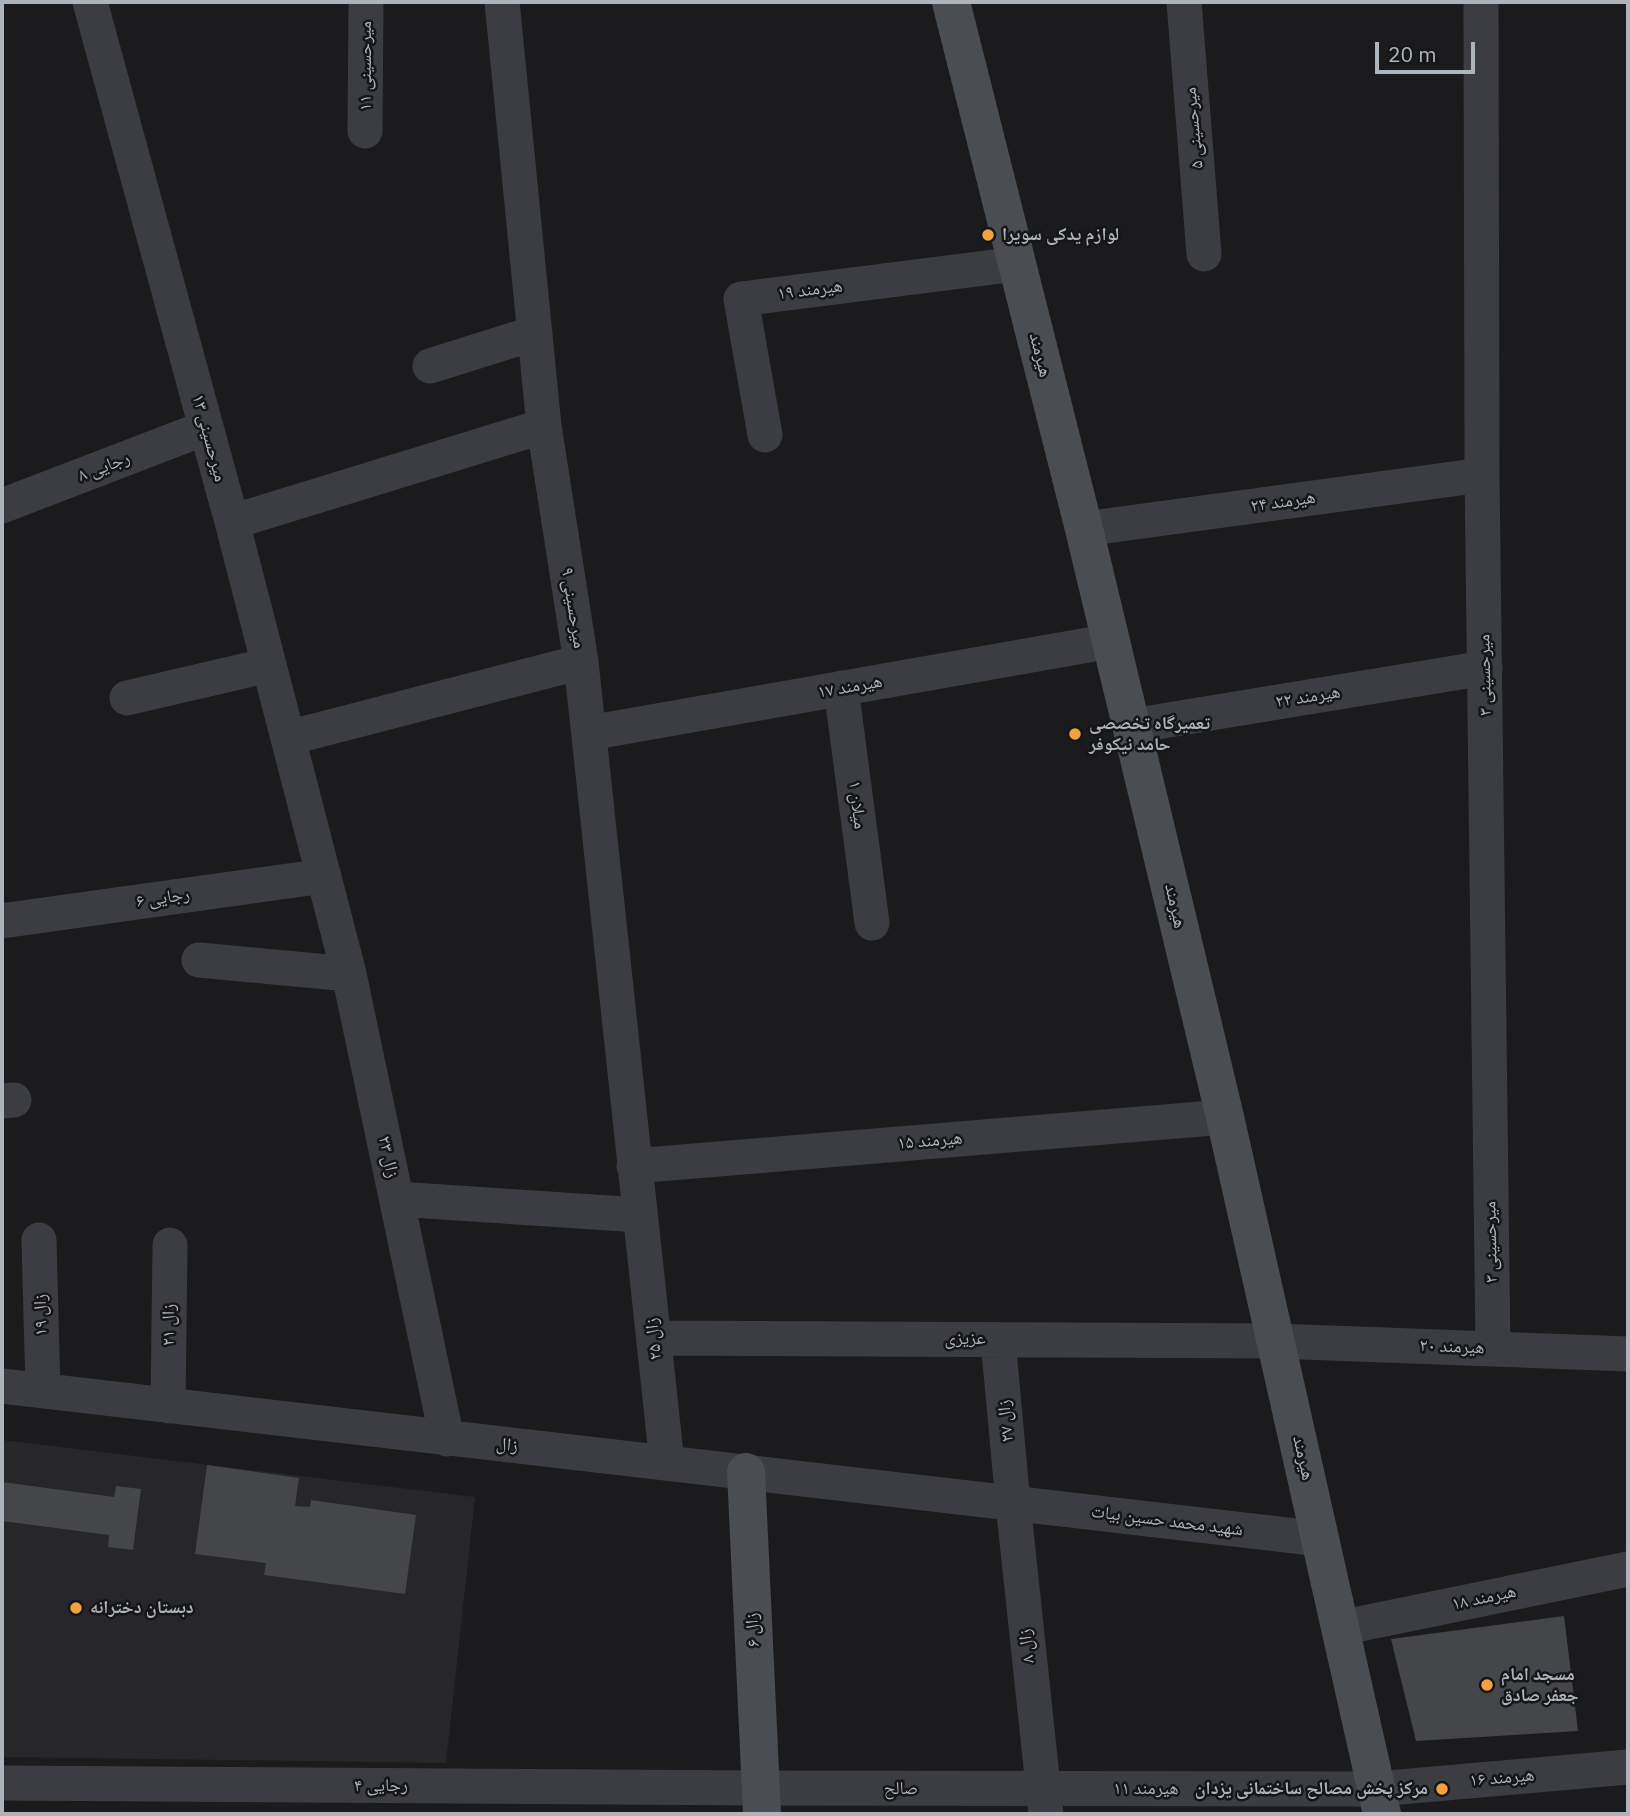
<!DOCTYPE html>
<meta charset="utf-8">
<style>
body{margin:0}
#map{position:relative;width:1630px;height:1816px;overflow:hidden;background:#1b1b1d;font-family:"IBM Plex Sans",sans-serif}
canvas{display:block}
.frame{position:absolute;inset:0;border:4px solid #aeb4bc;pointer-events:none}
.scale{position:absolute;left:1375px;top:42px;width:100px;height:32px;box-sizing:border-box;border:4px solid #aeb4bc;border-top:0;padding-left:9px;font-size:21px;line-height:24px;white-space:nowrap;color:#aeb4bc;-webkit-text-stroke:5px #161618;paint-order:stroke}
</style>
<div id="map">
<canvas width="1630" height="1816"></canvas>
<div class="frame"></div>
<div class="scale">20 m</div>
</div>
<script>
const ctx = document.querySelector('canvas').getContext('2d');
ctx.lineJoin = 'round';
function fillPath(path, color) { ctx.fillStyle = color; ctx.fill(path, 'evenodd'); }
const shape = rows => new Path2D(rows.map(r => 'M' + r).join(''));
function trace(path, color, width, dash) { ctx.strokeStyle = color; ctx.lineWidth = width; ctx.lineCap = dash ? 'butt' : 'round'; ctx.setLineDash(dash || []); ctx.stroke(path); }
function label(font, color, halo, rows, align = 'center') {
  ctx.font = font + ' "IBM Plex Sans","Noto Naskh Arabic",sans-serif'; ctx.lineWidth = 5; ctx.setLineDash([]); ctx.textBaseline = 'middle'; ctx.strokeStyle = halo; ctx.fillStyle = color; for (const [text, x, y, turn = 0] of rows) {
    ctx.save(); ctx.translate(x, y); ctx.rotate((+turn || 0) * Math.PI / 180); ctx.textAlign = isNaN(turn) ? turn : align; if (halo) ctx.strokeText(text, 0, 0); ctx.fillText(text, 0, 0); ctx.restore();
  }
}
fillPath(shape([
 [2,1440,475,1497,446,1763,2,1757]
]), '#27272a');
fillPath(shape([
 [207,1465,299,1478,295,1506,310,1507,311,1500,416,1515,405,1594,264,1575,266,1563,195,1554],
 [2,1482,114,1497,116,1486,141,1489,133,1550,108,1547,109,1535,2,1521],
 [1564,1616,1578,1731,1416,1741,1391,1639]
]), '#45464a');
trace(shape([
 [90,2,232,522,349,974,447,1439],
 [502,2,544,426,581,662,667,1463],
 [1184,2,1204,254],
 [1481,2,1482,475,1493,1349],
 [365,131,366,2],
 [430,366,535,333],
 [765,435,741,299,1017,264],
 [2,506,205,428],
 [232,522,544,426],
 [1084,529,1482,475],
 [841,688,872,923],
 [127,698,269,665],
 [1132,726,1485,668],
 [589,733,1111,641],
 [288,738,581,662],
 [2,921,324,876],
 [199,960,349,974],
 [2,1101,14,1100],
 [634,1166,1225,1117],
 [397,1199,639,1215],
 [39,1240,43,1391],
 [654,1338,1276,1341,1628,1354],
 [998,1340,1013,1503,1046,1814],
 [2,1386,1321,1539],
 [168,1406,170,1245],
 [1340,1628,1628,1569],
 [2,1783,760,1788,1377,1789,1628,1767]
]), '#3c3d42', 35);
trace(shape([
 [951,2,1084,529,1225,1117,1382,1814],
 [746,1472,762,1814]
]), '#4a4d52', 38);
for (const [x, y, r, color] of [
 [988,235,7,"#f2a33e"],
 [1075,734,7,"#f2a33e"],
 [76,1608,7,"#f2a33e"],
 [1487,1685,7,"#f2a33e"],
 [1442,1789,7,"#f2a33e"]
]) { const dot = new Path2D(); dot.arc(x, y, r, 0, 2 * Math.PI); ctx.fillStyle = color; ctx.fill(dot); trace(dot, '#161618', 2.5); }
label('18px', '#aeb4bc', '#161618', [
 ["میرحسینی ۱۱",366,66,-90],
 ["میرحسینی ۵",1194,128,-95],
 ["هیرمند ۱۹",810,290,-7],
 ["هیرمند",1040,355,76],
 ["میرحسینی ۱۳",209,438,75],
 ["رجایی ۸",104,467,-21],
 ["هیرمند ۲۴",1283,502,-8],
 ["میرحسینی ۹",573,608,81],
 ["میرحسینی ۳",1485,675,-91],
 ["هیرمند ۱۷",850,687,-10],
 ["هیرمند ۲۲",1308,697,-9],
 ["میلان ۱",857,805,83],
 ["رجایی ۶",163,898,-8],
 ["هیرمند",1175,906,77],
 ["هیرمند ۱۵",930,1141,-5],
 ["زال ۲۳",388,1157,78],
 ["میرحسینی ۳",1491,1242,-91],
 ["زال ۱۹",41,1315,-91],
 ["زال ۲۱",169,1325,-89],
 ["زال ۲۵",654,1339,-96],
 ["عزیزی",965,1339],
 ["هیرمند ۲۰",1452,1347,2],
 ["زال ۲۷",1006,1421,-95],
 ["زال",507,1445,6],
 ["هیرمند",1303,1458,77],
 ["شهید محمد حسین بیات",1167,1521,7],
 ["هیرمند ۱۸",1484,1598,-12],
 ["زال ۶",753,1630,-93],
 ["زال ۸",1027,1646,-96],
 ["هیرمند ۱۶",1502,1778,-5],
 ["رجایی ۴",381,1786],
 ["صالح",901,1789],
 ["هیرمند ۱۱",1146,1789]
]);
label('bold 18px', '#aeb4bc', '#161618', [
 ["لوازم یدکی سویرا",1002,235],
 ["تعمیرگاه تخصصی",1089,724],
 ["حامد نیکوفر",1089,745],
 ["دبستان دخترانه",90,1608],
 ["مسجد امام",1501,1675],
 ["جعفر صادق",1501,1696],
 ["مرکز پخش مصالح ساختمانی یزدان",1428,1789,"right"]
], 'left');
</script>
